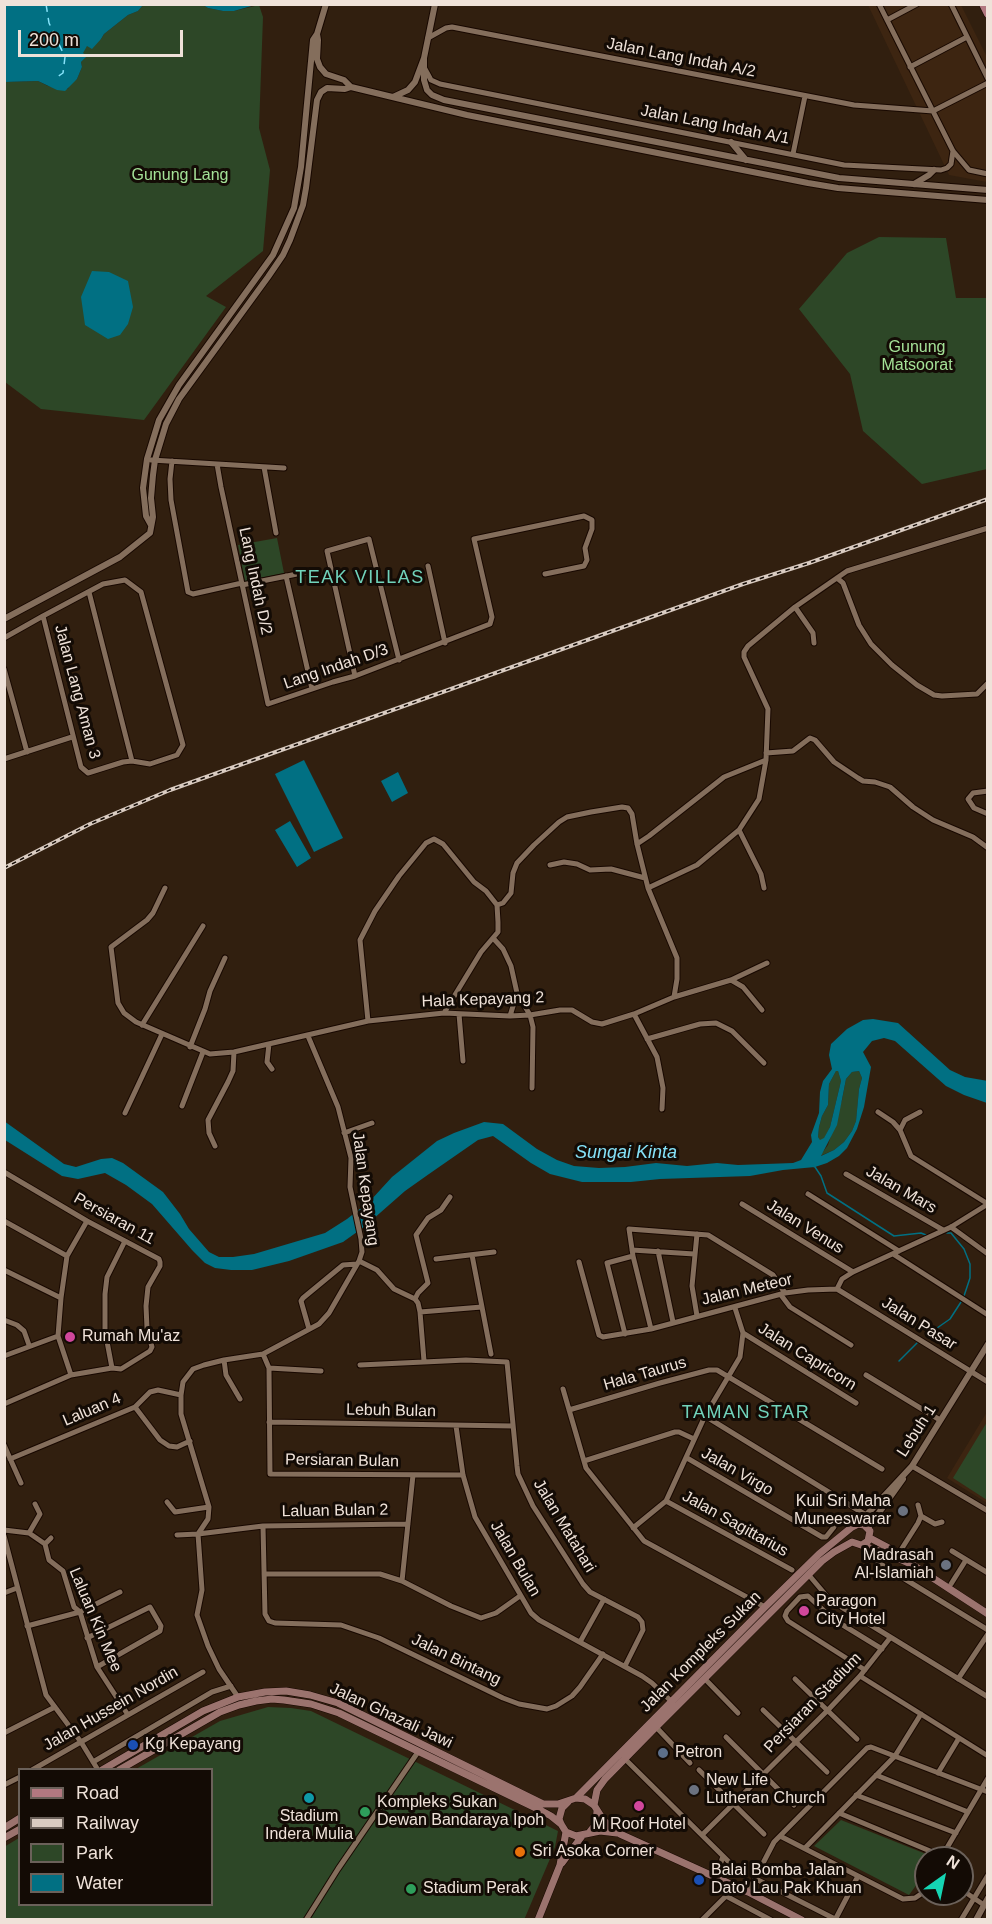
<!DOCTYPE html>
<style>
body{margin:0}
#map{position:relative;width:992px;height:1924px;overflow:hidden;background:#311f0f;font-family:Helvetica,sans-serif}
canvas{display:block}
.frame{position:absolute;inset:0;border:6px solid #efe2d9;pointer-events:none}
.legend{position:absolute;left:18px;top:1768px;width:195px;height:138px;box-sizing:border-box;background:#130b05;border:2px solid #6b615a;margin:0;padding:8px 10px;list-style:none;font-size:18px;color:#efe2d9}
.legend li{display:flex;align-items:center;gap:12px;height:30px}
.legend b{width:30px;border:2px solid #6b615a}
.north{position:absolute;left:914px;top:1846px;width:60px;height:60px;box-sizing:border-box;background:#130b05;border:2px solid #6b615a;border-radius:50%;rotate:33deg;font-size:16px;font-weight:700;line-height:24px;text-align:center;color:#efe2d9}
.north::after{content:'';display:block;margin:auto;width:21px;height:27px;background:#15d5b3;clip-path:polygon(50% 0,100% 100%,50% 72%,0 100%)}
.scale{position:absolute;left:18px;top:30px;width:165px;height:27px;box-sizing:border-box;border:3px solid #efe2d9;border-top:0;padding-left:8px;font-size:18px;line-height:21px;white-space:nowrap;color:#efe2d9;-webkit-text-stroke:4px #130b05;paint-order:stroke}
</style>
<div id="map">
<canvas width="992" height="1924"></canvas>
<div class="frame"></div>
<ul class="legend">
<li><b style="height:8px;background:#b27880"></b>Road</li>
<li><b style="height:8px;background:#d9cbc1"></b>Railway</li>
<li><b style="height:16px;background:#2d4727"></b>Park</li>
<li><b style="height:16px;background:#017083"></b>Water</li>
</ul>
<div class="north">N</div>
<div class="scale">200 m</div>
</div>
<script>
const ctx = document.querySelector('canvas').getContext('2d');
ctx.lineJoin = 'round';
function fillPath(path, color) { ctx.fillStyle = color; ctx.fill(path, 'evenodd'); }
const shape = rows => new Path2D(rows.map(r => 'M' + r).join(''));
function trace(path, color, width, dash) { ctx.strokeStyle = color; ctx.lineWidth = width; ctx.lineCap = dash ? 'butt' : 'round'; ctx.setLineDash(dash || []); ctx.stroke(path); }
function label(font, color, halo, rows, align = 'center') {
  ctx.font = font + ' Helvetica,sans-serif'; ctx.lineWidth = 6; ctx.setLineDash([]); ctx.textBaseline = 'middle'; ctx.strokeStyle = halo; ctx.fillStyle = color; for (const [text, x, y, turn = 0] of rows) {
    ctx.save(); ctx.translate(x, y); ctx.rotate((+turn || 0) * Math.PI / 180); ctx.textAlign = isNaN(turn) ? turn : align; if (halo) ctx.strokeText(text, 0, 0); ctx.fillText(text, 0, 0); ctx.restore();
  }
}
fillPath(shape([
 [868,5,961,5,987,57,987,182,949,175],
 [987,1412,987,1503,947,1478]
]), '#3d2511');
fillPath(shape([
 [143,5,203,5,208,8,223,11,234,11,259,5,263,17,259,128,270,170,263,251,206,296,226,307,144,420,41,409,5,382,5,82,38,81,48,86,68,89,69,85,77,79,82,67,81,62,85,58,82,53,87,45,101,39,104,34,128,15,138,11],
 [879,237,946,238,956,298,987,298,987,469,922,484,863,431,850,374,799,309,847,253],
 [277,538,284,573,245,581,238,545],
 [836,1071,838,1071,841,1081,830,1127,824,1139,820,1141,818,1137,819,1127,822,1116,828,1105,829,1084],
 [859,1071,862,1078,859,1089,856,1121,852,1131,844,1142,834,1150,820,1156,828,1145,842,1100,846,1079,852,1072],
 [987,1422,987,1500,953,1478],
 [268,1707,291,1708,311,1711,558,1831,555,1847,524,1920,5,1919,4,1847,19,1838,20,1904,212,1904,212,1770,136,1769,220,1721],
 [841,1820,936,1858,926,1858,926,1872,909,1895,814,1846]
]), '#2d4727');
fillPath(shape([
 [4,5,5,4,143,5,138,11,128,15,104,34,101,39,92,49,87,46,83,53,87,56,81,62,82,67,77,79,65,91,57,90,38,81,5,82],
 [203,5,255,5,234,11,223,11,208,8],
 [92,271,109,272,128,281,133,307,128,324,120,335,108,339,85,325,81,297],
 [304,760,343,838,314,852,275,774],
 [398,772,408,793,392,802,381,781],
 [290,821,311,858,297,867,275,830],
 [873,1019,898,1023,950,1070,965,1077,988,1081,987,1103,964,1095,946,1086,895,1041,884,1038,872,1041,863,1052,871,1067,864,1107,857,1129,847,1148,839,1156,827,1163,815,1167,783,1170,750,1176,660,1179,631,1182,582,1182,550,1174,531,1163,493,1136,478,1140,429,1174,405,1191,364,1227,343,1242,289,1261,252,1270,231,1270,215,1268,205,1263,192,1250,152,1204,126,1185,105,1173,78,1179,62,1176,5,1140,4,1121,64,1164,76,1167,101,1159,112,1158,123,1163,163,1192,180,1214,189,1229,209,1252,219,1257,233,1257,254,1254,325,1233,347,1219,370,1201,392,1177,437,1141,454,1133,484,1122,503,1124,537,1149,557,1160,574,1166,599,1168,625,1167,656,1163,687,1166,717,1163,738,1165,793,1163,801,1160,812,1142,811,1135,819,1113,820,1092,823,1081,832,1069,829,1055,831,1044,847,1029,863,1020],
 [836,1071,838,1071,841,1081,830,1127,824,1138,820,1140,818,1137,819,1127,822,1116,828,1105,829,1084],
 [859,1071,862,1078,859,1089,856,1121,852,1131,844,1142,834,1150,821,1156,837,1125,846,1079,852,1072]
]), '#017083');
trace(shape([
 [813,1166,815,1167,821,1176,827,1193,894,1236,921,1233,926,1235],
 [947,1233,951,1233,964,1249,970,1264,970,1278,964,1296],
 [927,1335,950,1319,961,1302],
 [899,1361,917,1343]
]), '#017083', 1.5);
trace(shape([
 [46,4,49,23,65,57,63,73,54,79]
]), '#85e2f9', 1.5, [8, 6]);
const minor = shape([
 [879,4,953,151,969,170,988,174],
 [951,4,988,79],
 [887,20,917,4],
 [428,38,446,28,452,27,854,105,933,111],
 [910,67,967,37],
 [425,69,431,80,440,84,844,165,941,170,947,168,951,164,953,151],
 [933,111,988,83],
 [793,154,805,96],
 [151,460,284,468],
 [172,461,170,479,171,500,188,592,193,594,242,583],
 [217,464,221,487,268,704,333,682,355,676,490,624,492,617,474,539,584,516,592,520,592,529,585,548,587,560,584,566,545,574],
 [264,467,276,533],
 [428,566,445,643],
 [286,576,312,689],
 [837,578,843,583,859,625,871,644,892,665,917,685,934,695,942,696,977,694,988,683],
 [242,585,307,572],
 [89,592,132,761],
 [795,607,813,633,814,643],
 [4,638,43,616,103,584,125,580,141,592,183,745,177,755,150,764,132,761,123,762,88,773,81,767,43,616],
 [4,669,27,752],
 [355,676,327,551,369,539,399,660],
 [766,753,793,751,810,738,815,740,834,762,858,778,863,781,875,782,890,787,913,807,933,820,973,837,988,848],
 [4,759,72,737],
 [988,791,973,793,968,799,974,808,988,814],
 [739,830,761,874,764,888],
 [637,844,649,836,724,777,766,760],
 [550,865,564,862,577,864,590,870,611,869,645,878],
 [165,888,153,913,147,920,111,947,118,1003,124,1013,136,1022,210,1054,234,1052,368,1021,444,1013,510,1016,530,1015,560,1010,572,1010,592,1022,602,1024,634,1014,674,997,731,980,767,963],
 [648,888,697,865,739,830,759,799,766,760,768,709,744,657,744,652,748,646,795,607,847,571,988,528],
 [497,905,503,903,511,893,513,873,517,863,534,845,559,822,567,817,591,812,622,807,628,808,632,814,637,844,648,888,677,958,677,979,674,997],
 [493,938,503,949,511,966,517,993,510,1016],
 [731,980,743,987,762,1010],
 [517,993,530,1015,533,1027,532,1088],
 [459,1014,463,1061],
 [634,1014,657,1057,663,1088,662,1109],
 [368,1021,360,940,375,911,399,876,426,843,434,839,443,844,474,882,486,891,497,905,498,922,498,932,481,952,444,1013],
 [142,1025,203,926],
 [647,1039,700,1024,716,1023,732,1031,764,1063],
 [269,1044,267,1062,272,1069],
 [190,1047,205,1009,210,991,225,958],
 [182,1106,203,1052],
 [878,1112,893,1122,900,1130],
 [125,1113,162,1034],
 [344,1133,372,1123],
 [215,1146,209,1133,208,1120,228,1082,233,1071,234,1052],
 [4,1172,87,1221,159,1259,160,1262,160,1266,148,1287,146,1306,147,1328,152,1347,150,1351,121,1369,112,1368,71,1375,4,1404],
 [846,1174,943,1230],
 [808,1194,899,1251],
 [742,1204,853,1272],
 [4,1221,67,1256],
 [951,1227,988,1254],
 [697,1234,692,1286,697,1316],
 [632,1250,694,1254],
 [658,1251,673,1322],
 [893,1254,988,1315],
 [472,1255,491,1354],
 [436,1259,494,1252],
 [359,1261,377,1270,394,1289,415,1299,418,1303,420,1312,424,1361],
 [579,1262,599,1335,603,1337,651,1329,785,1293,808,1290,837,1289,842,1279,853,1272,951,1227,988,1204,911,1156,900,1130,905,1120,920,1112],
 [4,1270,61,1298],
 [837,1289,988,1382],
 [781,1295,790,1307,851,1345],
 [415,1299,418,1293,428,1283,416,1235,428,1218,441,1210,450,1197],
 [420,1312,482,1307],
 [4,1320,17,1325,24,1331,29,1345],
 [309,1329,301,1301,303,1298,343,1265,357,1264],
 [651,1329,633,1256,629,1229,708,1235,773,1275,785,1293],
 [743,1333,856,1403],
 [625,1334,607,1263,633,1256],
 [263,1354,269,1368,270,1474,463,1475],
 [4,1356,58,1336],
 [224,1360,226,1375,240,1399],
 [360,1365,466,1360,507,1362,517,1466,518,1474,533,1506,583,1584,590,1592,638,1617,642,1622,643,1630,625,1666],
 [112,1368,105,1331,105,1294,107,1277,125,1241],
 [269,1368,321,1371],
 [71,1375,58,1336,61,1298,67,1256,87,1221],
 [866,1375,940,1420],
 [563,1389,586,1468,644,1541,765,1607],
 [135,1407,160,1440,169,1446,177,1447,190,1441],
 [569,1410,660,1383,709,1370,717,1370,882,1469],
 [705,1416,866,1515],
 [269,1422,513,1426],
 [456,1426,463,1475,475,1517,531,1613,539,1620,642,1676,652,1683,671,1701],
 [4,1445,21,1483],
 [687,1458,822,1537,826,1537,834,1527],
 [10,1459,135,1407,150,1392,158,1390,181,1395],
 [584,1461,675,1432,679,1432,694,1439],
 [912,1466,988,1511],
 [666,1501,792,1570],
 [167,1502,175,1512,209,1507],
 [921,1516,935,1524,942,1522],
 [263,1526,265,1614,269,1621,275,1623,341,1625,379,1638,503,1698,519,1704,547,1709,556,1706,572,1696,580,1687,603,1654],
 [633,1528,666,1501,705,1416,740,1357,743,1333,735,1308],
 [4,1530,29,1533,45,1544],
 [29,1533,40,1514,35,1504],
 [177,1535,198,1534,263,1526,408,1524],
 [4,1536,46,1695,81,1742,98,1770],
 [51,1538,45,1544,49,1560,63,1571,74,1607,80,1612,97,1667,128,1715],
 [952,1551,988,1573],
 [899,1553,918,1523,921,1516,918,1505],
 [877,1562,988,1630],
 [264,1574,380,1574,402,1581,451,1606,481,1618,496,1613,520,1596],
 [808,1574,830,1600,988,1697],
 [402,1581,413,1475],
 [951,1584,966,1560],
 [4,1593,17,1588],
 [27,1626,80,1612,120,1592],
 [87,1638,150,1607,161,1626,160,1631,97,1667],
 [580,1642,604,1599],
 [865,1670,788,1621,785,1616,787,1611,800,1597,808,1596,833,1619,882,1649],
 [860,1676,988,1756],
 [705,1679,738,1713],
 [795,1679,857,1739],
 [958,1679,988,1634],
 [238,1697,219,1669,208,1646,197,1615,202,1590,198,1534,208,1519,209,1507,181,1414,181,1395,183,1382,193,1369,204,1365,224,1360,263,1354,319,1324,329,1313,359,1261,362,1252,361,1239,350,1187,351,1158,338,1107,308,1036],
 [763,1710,827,1772],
 [656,1727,690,1763],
 [4,1733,55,1707],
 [726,1737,794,1805],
 [625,1759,723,1856,716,1878],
 [93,1762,212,1692,231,1686],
 [32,1770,203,1672],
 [699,1770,764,1834],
 [938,1773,959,1738],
 [876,1775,968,1812],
 [4,1785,20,1777],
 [856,1795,956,1833],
 [839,1813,942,1856],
 [702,1835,828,1710,860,1676,890,1638],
 [780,1836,903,1899,915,1898,921,1894,926,1886],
 [805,1848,895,1756,921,1714],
 [723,1856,735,1868],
 [941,1858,988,1778],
 [756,1879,837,1920],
 [962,1890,984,1905],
 [748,1892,774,1842,867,1748,871,1747,988,1792],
 [726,1896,771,1920],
 [306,1920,338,1869,418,1752],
 [702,1920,736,1886],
 [835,1920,858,1876],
 [961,1920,988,1875]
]);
const tertiary = shape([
 [317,34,318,40,317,59,320,67,326,74,344,80,351,87],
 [424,58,424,80,427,90,432,95,444,100,839,178,988,190],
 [393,97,408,90,415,82,424,58,435,4],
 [731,142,746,160],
 [914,184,929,175,934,170],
 [151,525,146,516,143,488,147,459,159,420,179,385,273,255,294,208,301,167,313,40,317,34,326,4],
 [4,619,120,557,150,533,153,517,151,498,153,475,155,460,166,424,179,399,268,277,283,255,290,240,303,205,306,188,317,100,321,92,327,88,345,89,351,87,467,115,808,183,838,188,988,200],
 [858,1524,912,1466,988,1344],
 [868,1528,903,1479],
 [976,1920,988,1898]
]);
const secondary = shape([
 [870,1538,902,1555],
 [102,1770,203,1711,238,1697,265,1692,286,1691,310,1695,338,1703,543,1804,558,1804,576,1798,585,1799,594,1805,604,1821,620,1834,748,1892,802,1920],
 [119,1770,220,1712,239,1705,256,1701,272,1699,284,1700,311,1704,339,1713,540,1810,551,1816,561,1824],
 [576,1798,765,1607,819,1554,852,1527,858,1524,864,1525,870,1531,868,1541,862,1545],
 [568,1802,562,1808,559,1819,561,1824,566,1832,576,1836,600,1831,617,1833],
 [594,1805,597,1790,605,1779,651,1732,822,1561,834,1552,852,1542,891,1555,913,1565,988,1614],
 [4,1828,20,1818],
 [589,1833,596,1824,597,1811],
 [4,1838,20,1829],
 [562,1863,582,1836],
 [538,1920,560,1865,566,1832]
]);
const primary = shape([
 [983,4,988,14]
]);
trace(minor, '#180800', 7);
trace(tertiary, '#180800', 8);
trace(secondary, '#180800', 8);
trace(primary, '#180800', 9);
trace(minor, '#846e5c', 5);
trace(tertiary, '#846e5c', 6);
trace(secondary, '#9b736e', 7);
trace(primary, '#b27880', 8);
const rail = shape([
 [4,868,90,824,170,790,743,584,809,563,988,499]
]);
trace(rail, '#d9cbc1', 4);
trace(rail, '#130b05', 1.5, [4.5]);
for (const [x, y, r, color] of [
 [70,1337,6,"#d1479c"],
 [903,1511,6,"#6b7280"],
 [946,1565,6,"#6b7280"],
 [804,1611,6,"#d1479c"],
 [133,1745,6,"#1a4fb4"],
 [663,1753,6,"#5c6f8a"],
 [694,1790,6,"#6b7280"],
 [309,1798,6,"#0f9aa8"],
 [639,1806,6,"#d1479c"],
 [365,1812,6,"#2e9e5b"],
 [520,1852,6,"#e8710a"],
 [699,1880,6,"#1a4fb4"],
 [411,1889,6,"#2e9e5b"]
]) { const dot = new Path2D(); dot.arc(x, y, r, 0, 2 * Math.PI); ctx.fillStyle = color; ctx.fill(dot); trace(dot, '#130b05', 2); }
label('16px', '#efe2d9', '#130b05', [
 ["Jalan Lang Indah A/2",681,58,11],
 ["Jalan Lang Indah A/1",715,125,11],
 ["Lang Indah D/2",255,581,78],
 ["Lang Indah D/3",336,667,-19],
 ["Jalan Lang Aman 3",77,692,75],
 ["Hala Kepayang 2",483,1000,-2],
 ["Jalan Kepayang",365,1189,82],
 ["Jalan Mars",901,1190,30],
 ["Persiaran 11",114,1219,29],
 ["Jalan Venus",805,1227,32],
 ["Jalan Meteor",747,1290,-13],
 ["Jalan Pasar",919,1324,32],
 ["Jalan Capricorn",807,1357,32],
 ["Hala Taurus",645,1374,-16],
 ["Laluan 4",92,1410,-23],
 ["Lebuh Bulan",391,1411,1],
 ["Lebuh 1",917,1431,-57],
 ["Persiaran Bulan",342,1461,1],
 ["Jalan Virgo",737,1472,30],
 ["Laluan Bulan 2",335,1511,-1],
 ["Jalan Sagittarius",735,1524,29],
 ["Jalan Matahari",564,1526,59],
 ["Jalan Bulan",515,1559,60],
 ["Laluan Kin Mee",95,1620,67],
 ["Jalan Kompleks Sukan",701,1652,-45],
 ["Jalan Bintang",456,1660,26],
 ["Persiaran Stadium",813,1703,-46],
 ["Jalan Hussein Nordin",111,1709,-30],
 ["Jalan Ghazali Jawi",391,1716,25]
]);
label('16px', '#a4e197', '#130b05', [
 ["Gunung Lang",180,176],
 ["Gunung",917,348],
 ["Matsoorat",917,366]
]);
label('16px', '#efe2d9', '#130b05', [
 ["Rumah Mu'az",82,1337],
 ["Kuil Sri Maha",891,1502,"right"],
 ["Muneeswarar",891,1520,"right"],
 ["Madrasah",934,1556,"right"],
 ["Al-Islamiah",934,1574,"right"],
 ["Paragon",816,1602],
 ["City Hotel",816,1620],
 ["Kg Kepayang",145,1745],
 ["Petron",675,1753],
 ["New Life",706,1781],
 ["Lutheran Church",706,1799],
 ["Kompleks Sukan",377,1803],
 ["Dewan Bandaraya Ipoh",377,1821],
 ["Stadium",309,1817,"center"],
 ["Indera Mulia",309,1835,"center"],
 ["M Roof Hotel",639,1825,"center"],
 ["Sri Asoka Corner",532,1852],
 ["Balai Bomba Jalan",711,1871],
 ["Dato' Lau Pak Khuan",711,1889],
 ["Stadium Perak",423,1889]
], 'left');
ctx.letterSpacing = '1.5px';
label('18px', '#71d3bb', '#130b05', [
 ["TEAK VILLAS",360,578],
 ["TAMAN STAR",746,1413]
]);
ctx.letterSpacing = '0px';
label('italic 18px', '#85e2f9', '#130b05', [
 ["Sungai Kinta",626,1153]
]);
</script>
